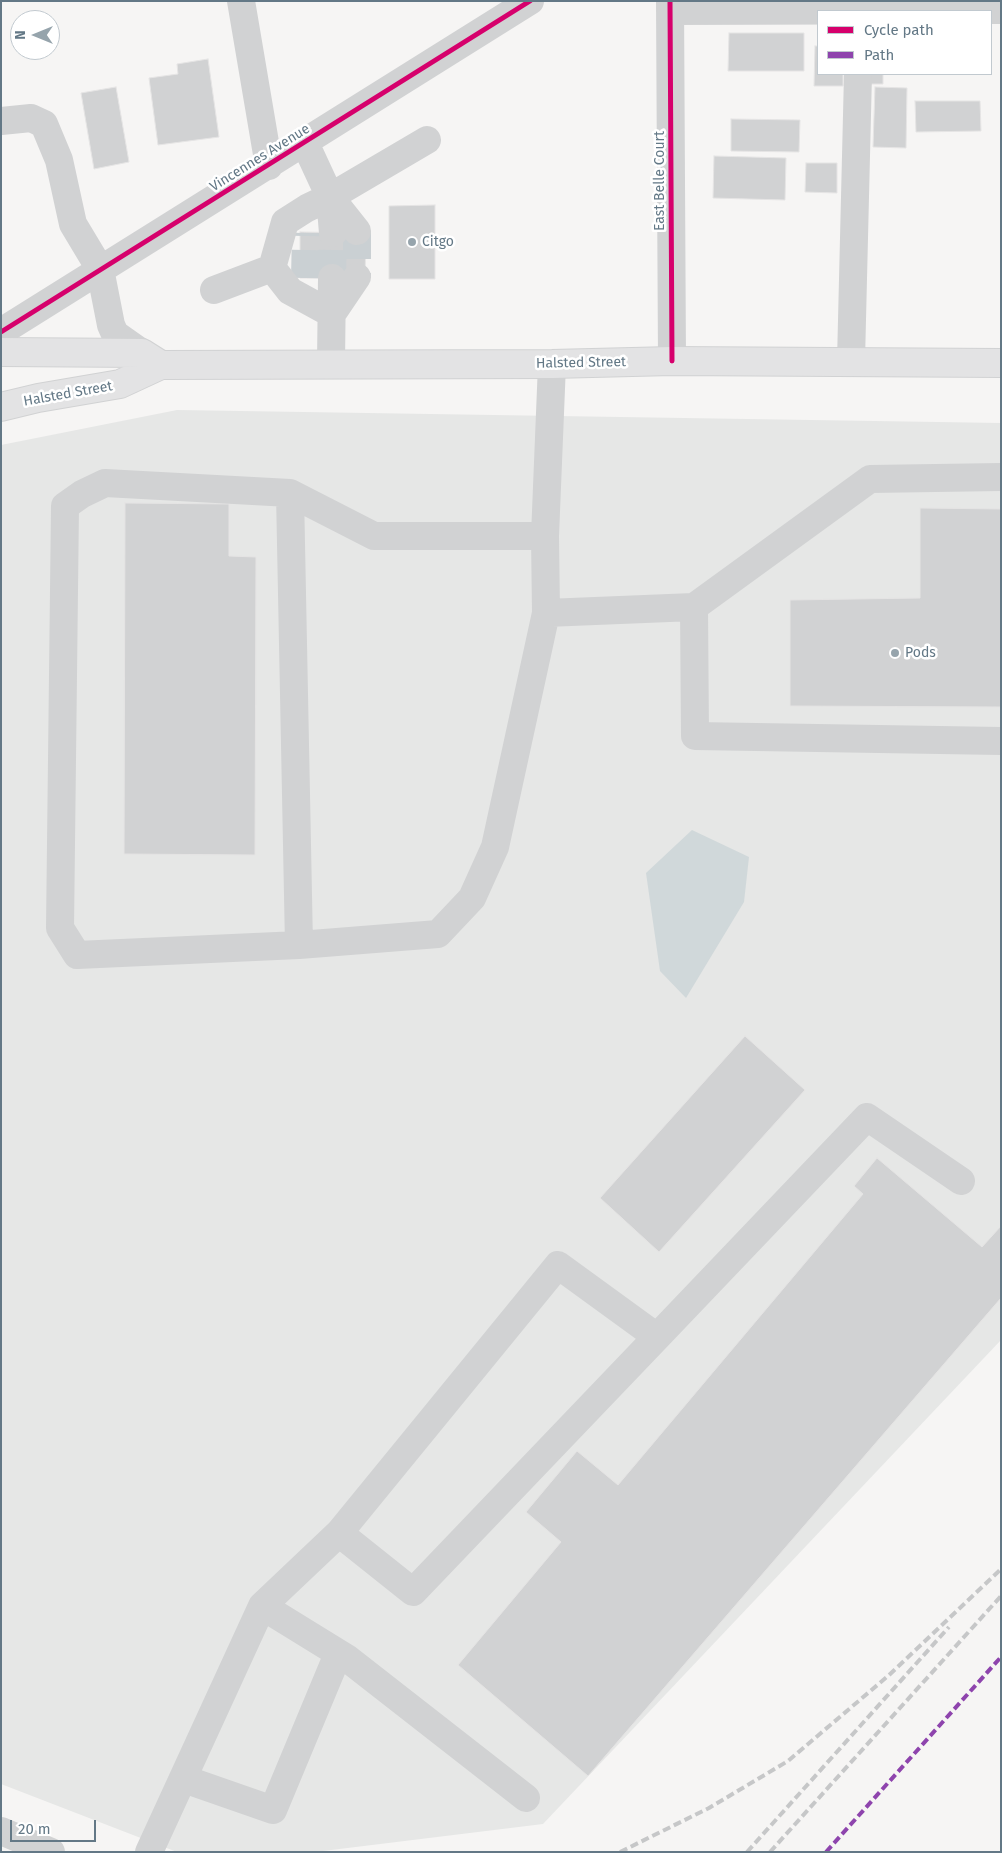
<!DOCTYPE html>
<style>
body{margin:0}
#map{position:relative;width:1002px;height:1853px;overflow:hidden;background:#f6f5f4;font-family:"Fira Sans",sans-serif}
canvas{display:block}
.frame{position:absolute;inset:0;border:2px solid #637886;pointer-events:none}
.legend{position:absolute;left:817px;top:10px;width:175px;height:65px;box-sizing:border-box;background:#fff;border:1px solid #c1c9cf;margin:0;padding:6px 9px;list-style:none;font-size:15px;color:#637886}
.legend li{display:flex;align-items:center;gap:10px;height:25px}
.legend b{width:25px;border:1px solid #c1c9cf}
.north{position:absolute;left:10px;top:10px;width:50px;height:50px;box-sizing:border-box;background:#fff;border:1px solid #c1c9cf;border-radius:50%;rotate:270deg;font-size:14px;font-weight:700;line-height:20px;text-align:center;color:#637886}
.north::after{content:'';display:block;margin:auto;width:18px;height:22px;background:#96a4ac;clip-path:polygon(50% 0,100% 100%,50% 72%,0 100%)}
.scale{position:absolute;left:10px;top:1820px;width:86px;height:22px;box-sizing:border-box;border:2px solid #637886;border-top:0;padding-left:6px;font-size:15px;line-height:18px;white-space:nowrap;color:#637886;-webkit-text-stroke:4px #fff;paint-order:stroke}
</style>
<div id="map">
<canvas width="1002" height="1853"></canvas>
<div class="frame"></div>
<ul class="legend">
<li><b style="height:6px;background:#d6006c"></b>Cycle path</li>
<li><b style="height:6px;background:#8e44ad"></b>Path</li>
</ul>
<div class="north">N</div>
<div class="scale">20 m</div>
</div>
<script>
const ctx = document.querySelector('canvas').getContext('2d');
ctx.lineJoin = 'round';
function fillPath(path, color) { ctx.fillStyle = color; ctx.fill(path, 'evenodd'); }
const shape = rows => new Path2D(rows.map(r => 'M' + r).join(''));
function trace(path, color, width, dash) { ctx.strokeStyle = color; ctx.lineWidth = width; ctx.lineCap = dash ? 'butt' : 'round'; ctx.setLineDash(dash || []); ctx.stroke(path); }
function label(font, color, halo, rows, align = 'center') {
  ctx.font = font + ' "Fira Sans",sans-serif'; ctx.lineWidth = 5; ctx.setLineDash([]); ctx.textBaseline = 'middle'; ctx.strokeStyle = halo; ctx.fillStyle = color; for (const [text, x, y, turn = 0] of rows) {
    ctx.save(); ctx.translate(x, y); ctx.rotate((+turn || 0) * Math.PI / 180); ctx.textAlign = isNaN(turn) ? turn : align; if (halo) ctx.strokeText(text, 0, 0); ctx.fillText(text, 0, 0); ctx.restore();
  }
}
fillPath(shape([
 [177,410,1001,423,1001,1340,543,1824,315,1852,177,1852,1,1784,1,445]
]), '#e6e7e6');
fillPath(shape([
 [692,830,749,857,744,902,686,998,660,971,646,873]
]), '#d0d8da');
const building = shape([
 [729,33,804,33,804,71,728,71,729,33],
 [815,46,818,46,818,74,843,74,843,86,814,86,815,46],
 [208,59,219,137,158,145,149,78,178,74,177,64,208,59],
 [867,74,883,74,883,84,866,84,867,74],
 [116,87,129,162,94,169,81,93,116,87],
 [875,87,907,88,906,148,873,147,875,87],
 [915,101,980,101,981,131,916,132,915,101],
 [731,119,800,120,799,152,731,151,731,119],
 [714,156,786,158,785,200,713,198,714,156],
 [806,163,837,163,837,193,805,192,806,163],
 [435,205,435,279,389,279,389,206,435,205],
 [300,232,366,233,365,278,300,278,300,232],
 [125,503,229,504,229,556,256,557,255,855,124,854,125,503],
 [920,508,1001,509,1001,707,790,706,790,600,920,598,920,508],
 [745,1036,805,1090,659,1252,600,1198,745,1036],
 [877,1158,982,1247,1001,1226,1001,1298,588,1776,458,1665,561,1542,526,1512,577,1451,618,1485,863,1194,854,1186,877,1158]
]);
fillPath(building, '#d1d2d3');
trace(building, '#e5e4e4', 1);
trace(shape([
 [357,231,357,277],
 [305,278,306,233],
 [332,278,333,233]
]), '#cad0d3', 28, [28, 14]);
const major = shape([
 [1,352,142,353,161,365],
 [1,407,38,398,120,384,161,365,552,364,672,361,1001,363]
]);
trace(major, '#d1d2d3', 30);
trace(shape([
 [241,1,269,166],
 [670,1,672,361],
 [670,11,1001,10],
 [1,121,31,118,44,124,59,160,73,224,100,269,111,325,115,334,142,353],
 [305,143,330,197,333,233],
 [330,197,427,140],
 [272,268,285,222,307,208,330,197,357,231],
 [214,290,272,268,290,291,332,314,357,277],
 [1,332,530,1],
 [851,361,858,74],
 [331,363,332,278],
 [290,493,299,945],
 [545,536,374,536,290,493,105,483,82,494,65,506,60,928,77,955,299,945,438,934,472,898,495,847,546,613,545,536,552,364],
 [694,607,695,736,1001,741],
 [546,613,694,607,870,479,1001,477],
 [657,1337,867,1117,961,1181],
 [262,1606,348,1659,526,1798],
 [184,1779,273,1810,338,1654],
 [1,1831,51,1852],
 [149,1852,262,1606,339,1533,558,1265,657,1337,413,1592,339,1533]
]), '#d1d2d3', 28);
trace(major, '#e3e3e4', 28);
trace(shape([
 [620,1852,709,1808,788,1761,888,1676,1001,1569],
 [747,1852,949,1627],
 [770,1852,1001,1596]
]), '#c6c7c8', 4, [8, 4]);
trace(shape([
 [826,1852,1001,1657]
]), '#8e44ad', 4, [8, 4]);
trace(shape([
 [670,1,672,361],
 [1,332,530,1]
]), '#d6006c', 5);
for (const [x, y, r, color] of [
 [412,242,5,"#96a4ac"],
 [895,653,5,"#96a4ac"]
]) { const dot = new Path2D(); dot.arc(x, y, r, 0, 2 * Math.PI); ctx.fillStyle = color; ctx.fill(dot); trace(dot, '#fff', 2); }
label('14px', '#637886', '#fff', [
 ["Vincennes Avenue",260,158,-32],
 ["East Belle Court",660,181,-90],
 ["Halsted Street",581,363,-1],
 ["Halsted Street",68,394,-10]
]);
label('14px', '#637886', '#fff', [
 ["Citgo",422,242],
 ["Pods",905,653]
], 'left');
</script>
